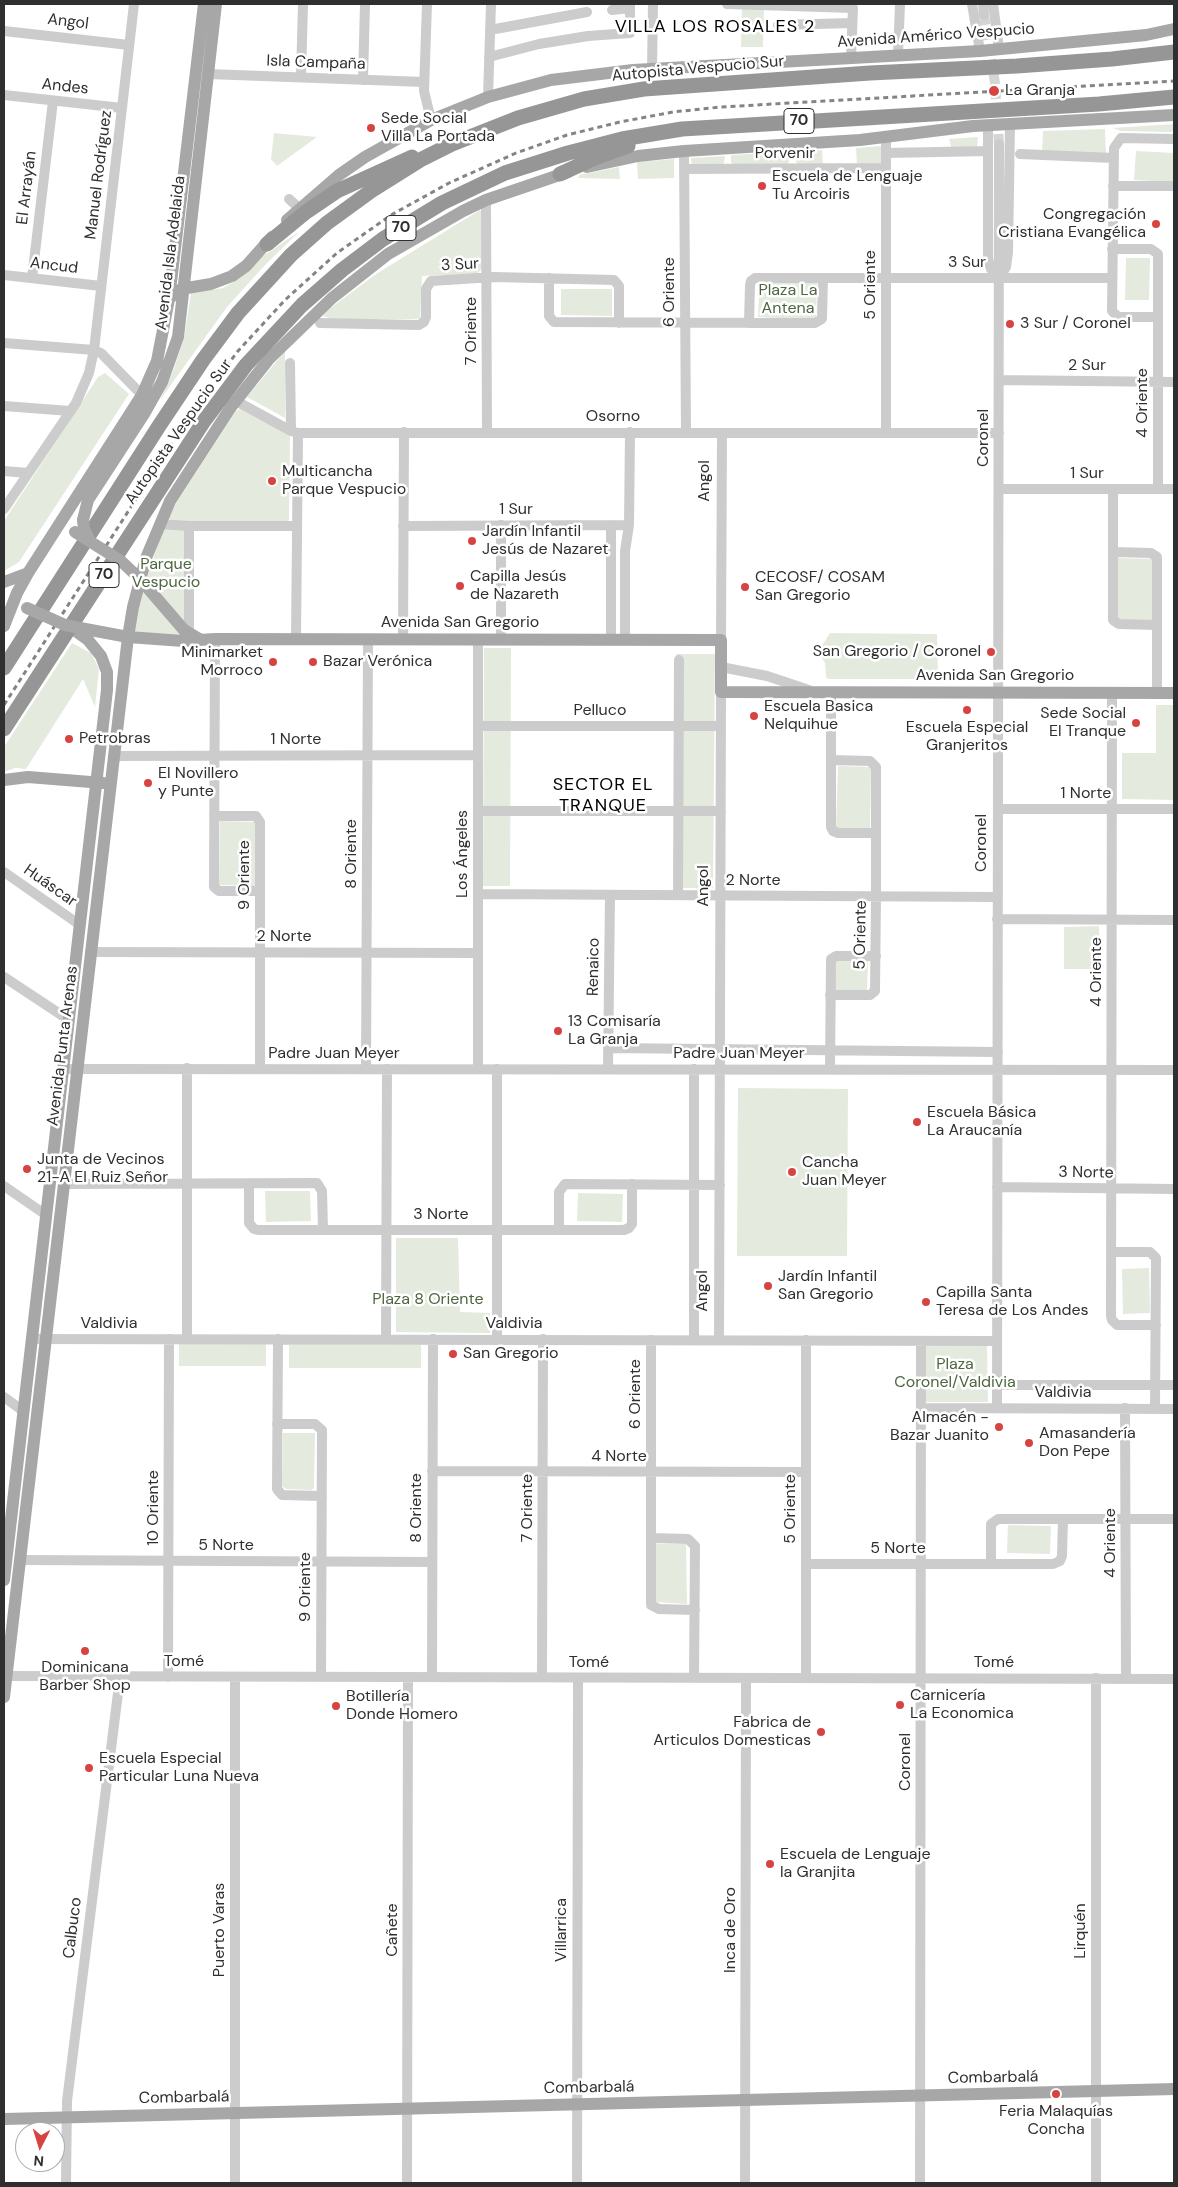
<!DOCTYPE html>
<meta charset="utf-8">
<style>
body{margin:0}
#map{position:relative;width:1178px;height:2187px;overflow:hidden;background:#fff;font-family:"DM Sans",sans-serif}
canvas{display:block}
.frame{position:absolute;inset:0;border:5px solid #2f2f2f;pointer-events:none}
.north{position:absolute;left:15px;top:2122px;width:50px;height:50px;box-sizing:border-box;background:#fff;border:1px solid #acacac;border-radius:50%;rotate:185deg;font-size:14px;font-weight:700;line-height:20px;text-align:center;color:#2f2f2f}
.north::after{content:'';display:block;margin:auto;width:18px;height:22px;background:#d64441;clip-path:polygon(50% 0,100% 100%,50% 72%,0 100%)}
</style>
<div id="map">
<canvas width="1178" height="2187"></canvas>
<div class="frame"></div>
<div class="north">N</div>
</div>
<script>
const ctx = document.querySelector('canvas').getContext('2d');
ctx.lineJoin = 'round';
function fillPath(path, color) { ctx.fillStyle = color; ctx.fill(path, 'evenodd'); }
const shape = rows => new Path2D(rows.map(r => 'M' + r).join(''));
function trace(path, color, width, dash) { ctx.strokeStyle = color; ctx.lineWidth = width; ctx.lineCap = dash ? 'butt' : 'round'; ctx.setLineDash(dash || []); ctx.stroke(path); }
function label(font, color, halo, rows, align = 'center') {
  ctx.font = font + ' "DM Sans",sans-serif'; ctx.lineWidth = 5; ctx.setLineDash([]); ctx.textBaseline = 'middle'; ctx.strokeStyle = halo; ctx.fillStyle = color; for (const [text, x, y, turn = 0] of rows) {
    ctx.save(); ctx.translate(x, y); ctx.rotate((+turn || 0) * Math.PI / 180); ctx.textAlign = isNaN(turn) ? turn : align; if (halo) ctx.strokeText(text, 0, 0); ctx.fillText(text, 0, 0); ctx.restore();
  }
}
fillPath(shape([
 [742,7,764,8,763,47,741,47],
 [1174,124,1174,129,1171,132,1121,131,1113,128],
 [1105,129,1106,154,1042,152,1043,131],
 [274,133,317,137,277,166,271,159],
 [978,137,977,149,952,150,949,139],
 [881,146,881,163,877,165,857,165,856,148],
 [822,150,823,166,799,165,796,162,795,152],
 [1136,151,1174,153,1174,182,1134,180],
 [790,152,788,165,733,165,731,162,731,155],
 [725,156,724,163,721,166,692,166,691,158],
 [674,159,674,178,638,179,637,162],
 [619,167,620,179,578,178,579,175],
 [480,210,483,216,484,266,477,274,422,276,420,319,332,319,323,316,328,310,376,274],
 [300,231,265,265,227,307,160,400,173,371,184,339,191,293,223,288,240,278,257,260],
 [1126,258,1150,258,1149,300,1125,300],
 [760,280,817,283,816,320,758,317],
 [561,289,612,289,612,316,561,315],
 [285,351,285,418,247,397],
 [105,373,129,394,19,562,4,571,4,521,98,377],
 [240,409,290,436,289,520,287,522,186,523,171,521,168,516,173,508,236,411],
 [164,526,185,527,184,622,153,589,147,577],
 [1116,558,1155,559,1153,622,1119,622,1116,617],
 [142,590,184,636,136,632,134,630],
 [830,633,937,634,938,679,828,679,826,677,825,663,818,652],
 [72,643,91,653,99,669,95,707,83,679,26,769,15,768,4,772,4,747],
 [484,648,511,648,510,886,483,886],
 [676,654,715,654,713,888,675,888],
 [1156,705,1174,705,1174,800,1122,799,1122,753,1156,753],
 [838,766,871,767,870,829,836,828],
 [220,821,258,822,256,886,219,885],
 [1099,926,1100,969,1064,969,1064,927],
 [834,961,868,961,867,991,834,991],
 [738,1088,848,1089,847,1256,737,1256],
 [265,1191,310,1191,311,1221,266,1222],
 [578,1193,623,1194,622,1222,577,1221],
 [396,1238,458,1238,460,1312,490,1313,490,1333,396,1332],
 [1149,1268,1150,1313,1123,1314,1122,1269],
 [179,1344,266,1344,266,1366,179,1366],
 [289,1345,421,1345,421,1368,289,1368],
 [923,1346,987,1346,988,1402,923,1402],
 [283,1433,315,1433,314,1488,311,1490,286,1489,282,1486],
 [1008,1525,1051,1526,1050,1554,1007,1553],
 [656,1544,686,1544,687,1604,656,1602]
]), '#e4ebde');
trace(shape([
 [984,15,995,83,999,144]
]), '#d5d5d5', 10, [10, 5]);
trace(shape([
 [427,4,424,91,431,120],
 [727,4,853,8,851,58],
 [972,4,980,51],
 [983,4,984,15],
 [993,4,999,49],
 [612,10,630,8],
 [778,25,852,23],
 [490,30,587,12],
 [4,31,129,45],
 [898,55,900,4],
 [489,57,539,44,588,36,630,33,630,4],
 [652,69,653,4],
 [208,74,424,82],
 [301,77,303,4],
 [363,80,365,4],
 [4,95,122,108],
 [488,97,491,4],
 [988,125,988,259,991,269,999,278],
 [886,137,886,433],
 [684,151,686,433],
 [886,153,988,151],
 [1020,154,1113,158],
 [684,169,886,168],
 [1113,186,1174,186],
 [289,199,299,208],
 [486,200,487,433],
 [1112,249,1151,249,1158,254,1158,489],
 [4,275,101,286],
 [1000,277,1006,267,1008,252,1010,124],
 [32,278,53,101],
 [549,278,549,316,554,322,815,323,822,319,823,278],
 [1158,317,1118,317,1112,311,1114,148,1121,138,1174,139],
 [320,323,419,325,424,322,426,317,426,289,431,281,494,277,614,280,619,286,619,323],
 [749,323,750,285,751,281,755,278,1112,278],
 [4,343,94,350,101,353,142,395],
 [290,363,291,431],
 [999,380,1174,382],
 [236,401,291,431,298,433,999,433],
 [4,406,70,411],
 [4,471,28,473],
 [999,489,1174,489],
 [1113,489,1113,620,1119,624,1157,625],
 [4,509,76,403,89,373,94,350,134,4],
 [160,524,189,526,297,526],
 [403,526,629,525],
 [1113,552,1151,553,1157,557,1157,693],
 [189,634,189,526],
 [215,639,214,887,219,891,260,891],
 [296,639,298,433],
 [403,639,404,432],
 [501,640,501,525],
 [611,640,611,525],
 [625,640,625,551,629,525,630,432],
 [721,640,722,433],
 [721,667,767,676,809,690],
 [831,692,831,827,833,831,838,833,876,833],
 [1112,693,1111,1316,1112,1320,1117,1325,1156,1325],
 [478,726,721,726],
 [114,756,478,755],
 [998,809,1174,809],
 [478,811,721,811],
 [214,816,256,816,260,822,260,1069],
 [4,872,80,925],
 [478,894,997,897],
 [678,895,679,660],
 [997,919,1174,920],
 [90,952,478,953],
 [4,977,69,1020],
 [830,995,870,995,875,991,876,896,876,767,870,761,831,760],
 [608,1048,998,1052],
 [70,1069,1174,1070],
 [366,1069,368,639],
 [478,1069,478,640],
 [608,1069,610,895],
 [830,1069,831,959,836,956,876,956],
 [63,1184,317,1183,322,1191,323,1230],
 [249,1184,249,1223,254,1229,258,1230,624,1230,629,1228,632,1224,632,1184],
 [4,1186,46,1215],
 [997,1187,1174,1189],
 [559,1230,559,1192,565,1184,720,1185],
 [1111,1252,1150,1252,1156,1258,1155,1409],
 [32,1339,997,1341],
 [187,1339,187,1068],
 [278,1339,277,1489,282,1495,322,1496],
 [386,1339,387,1069],
 [497,1339,497,1069],
 [651,1340,651,1605,659,1609,695,1610],
 [694,1340,694,1069],
 [719,1340,721,692],
 [997,1385,1174,1385],
 [4,1397,23,1411],
 [922,1408,1174,1409],
 [997,1408,999,144],
 [1125,1408,1126,1678],
 [277,1424,315,1424,322,1430,321,1677],
 [432,1471,806,1472],
 [651,1538,688,1539,695,1546,694,1678],
 [20,1560,432,1562],
 [806,1564,1053,1564,1060,1561,1062,1556,1063,1519],
 [991,1564,991,1524,998,1519,1174,1519],
 [4,1676,1174,1679],
 [168,1677,169,1339],
 [432,1677,433,1339],
 [542,1677,543,1339],
 [806,1678,806,1340],
 [66,2183,67,2101,120,1677],
 [235,2183,235,1677],
 [407,2183,408,1677],
 [577,2183,578,1678],
 [745,2183,746,1678],
 [920,2183,921,1341],
 [1096,2183,1096,1678]
]), '#ccc', 10);
trace(shape([
 [587,167,638,156,684,151,860,140,973,126,1174,115],
 [287,220,339,175,365,157,431,120,488,97,551,80,633,70,980,51,1146,35,1174,29],
 [169,299,181,289,211,284,232,276,246,266,272,237],
 [83,520,88,500,144,414,162,382,178,337,216,4],
 [121,561,140,579,184,630,199,639],
 [4,582,28,573],
 [4,626,17,593,28,573,142,395,157,361,169,299,204,4],
 [80,628,128,637,183,641,215,639,721,640,721,692,1174,693],
 [4,780,28,777,103,783],
 [4,1580,107,690,107,672,101,656,88,640,77,632],
 [4,1697,128,637,133,607,146,558,170,501,231,407,269,359,332,298,388,254,463,211,486,200,568,172],
 [4,2119,1174,2089]
]), '#a7a7a7', 12);
trace(shape([
 [560,174,595,158,628,146],
 [267,244,306,212,337,191,412,157],
 [4,668,159,426,203,360,238,313,291,255,327,223,371,191,422,159,452,144,518,118,584,99,644,89,870,73,1017,66,1112,59,1174,52],
 [4,729,204,421,246,365,302,305,342,270,383,239,442,203,505,173,568,153,622,139,682,129,1099,104,1174,97]
]), '#969696', 15);
trace(shape([
 [4,705,190,415,238,351,285,300,337,253,391,215,449,183,516,153,567,135,620,122,673,112,721,107,1174,81]
]), '#848484', 3, [5, 4]);
trace(shape([
 [83,520,84,529,90,541],
 [75,532,121,561],
 [27,608,65,625,80,628]
]), '#a7a7a7', 12);
for (const [x, y, r, color] of [
 [994,91,6,"#d64441"],
 [371,128,5,"#d64441"],
 [762,186,5,"#d64441"],
 [1156,224,5,"#d64441"],
 [1010,324,5,"#d64441"],
 [272,481,5,"#d64441"],
 [472,541,5,"#d64441"],
 [460,586,5,"#d64441"],
 [745,587,5,"#d64441"],
 [991,652,5,"#d64441"],
 [273,662,5,"#d64441"],
 [313,662,5,"#d64441"],
 [967,710,5,"#d64441"],
 [754,716,5,"#d64441"],
 [1136,723,5,"#d64441"],
 [69,739,5,"#d64441"],
 [148,783,5,"#d64441"],
 [558,1031,5,"#d64441"],
 [917,1122,5,"#d64441"],
 [27,1169,5,"#d64441"],
 [792,1172,5,"#d64441"],
 [768,1286,5,"#d64441"],
 [926,1302,5,"#d64441"],
 [453,1354,5,"#d64441"],
 [999,1427,5,"#d64441"],
 [1029,1443,5,"#d64441"],
 [85,1651,5,"#d64441"],
 [900,1705,5,"#d64441"],
 [336,1706,5,"#d64441"],
 [821,1732,5,"#d64441"],
 [89,1768,5,"#d64441"],
 [770,1864,5,"#d64441"],
 [1056,2094,5,"#d64441"]
]) { const dot = new Path2D(); dot.arc(x, y, r, 0, 2 * Math.PI); ctx.fillStyle = color; ctx.fill(dot); trace(dot, '#fff', 2); }
for (const [x, y, w] of [
 [799,121,30],
 [401,228,30],
 [104,575,30]
]) { const box = new Path2D(); box.roundRect(x - w / 2, y - 12.5, w, 25, 4); ctx.fillStyle = '#fff'; ctx.fill(box); trace(box, '#2f2f2f', 1); }
label('bold 15px', '#2f2f2f', null, [
 ["70",799,121],
 ["70",401,228],
 ["70",104,575]
]);
label('16px', '#2f2f2f', '#fff', [
 ["Angol",68,22,7],
 ["Avenida Américo Vespucio",936,36,-4],
 ["Isla Campaña",316,63,2],
 ["Autopista Vespucio Sur",698,69,-5],
 ["Andes",65,87,6],
 ["Porvenir",785,154],
 ["Manuel Rodríguez",99,175,-83],
 ["El Arrayán",27,188,-83],
 ["Avenida Isla Adelaida",171,253,-83],
 ["3 Sur",967,263],
 ["3 Sur",460,265,-3],
 ["Ancud",54,266,7],
 ["5 Oriente",871,285,-90],
 ["6 Oriente",670,292,-90],
 ["7 Oriente",472,331,-90],
 ["2 Sur",1087,366],
 ["4 Oriente",1143,403,-90],
 ["Osorno",613,417],
 ["Autopista Vespucio Sur",179,432,-55],
 ["Coronel",984,438,-90],
 ["1 Sur",1087,474],
 ["Angol",705,481,-90],
 ["1 Sur",516,510],
 ["Avenida San Gregorio",460,623],
 ["Avenida San Gregorio",995,676],
 ["Pelluco",600,711],
 ["1 Norte",296,740],
 ["1 Norte",1086,794],
 ["Coronel",982,843,-90],
 ["8 Oriente",352,854,-90],
 ["Los Ángeles",463,854,-90],
 ["9 Oriente",245,875,-90],
 ["2 Norte",753,881],
 ["Huáscar",50,886,35],
 ["Angol",704,886,-90],
 ["5 Oriente",861,935,-89],
 ["2 Norte",284,937],
 ["Renaico",594,967,-89],
 ["4 Oriente",1097,972,-90],
 ["Avenida Punta Arenas",63,1046,-83],
 ["Padre Juan Meyer",334,1054],
 ["Padre Juan Meyer",739,1054],
 ["3 Norte",1086,1173,1],
 ["3 Norte",441,1215],
 ["Angol",703,1291,-90],
 ["Valdivia",109,1324],
 ["Valdivia",514,1324],
 ["Valdivia",1063,1393],
 ["6 Oriente",636,1394,-90],
 ["4 Norte",619,1457],
 ["10 Oriente",154,1508,-90],
 ["8 Oriente",417,1508,-90],
 ["7 Oriente",528,1508,-90],
 ["5 Oriente",791,1509,-90],
 ["4 Oriente",1111,1543,-90],
 ["5 Norte",226,1546],
 ["5 Norte",898,1549],
 ["9 Oriente",306,1587,-90],
 ["Tomé",184,1662],
 ["Tomé",589,1663],
 ["Tomé",994,1663],
 ["Coronel",906,1762,-90],
 ["Calbuco",73,1928,-83],
 ["Puerto Varas",220,1930,-90],
 ["Cañete",393,1930,-90],
 ["Villarrica",562,1930,-90],
 ["Inca de Oro",731,1930,-90],
 ["Lirquén",1081,1931,-90],
 ["Combarbalá",993,2078,-1],
 ["Combarbalá",589,2088,-1],
 ["Combarbalá",184,2098,-1]
]);
label('16px', '#2f2f2f', '#fff', [
 ["La Granja",1005,91],
 ["Sede Social",381,119],
 ["Villa La Portada",381,137],
 ["Escuela de Lenguaje",772,177],
 ["Tu Arcoiris",772,195],
 ["Congregación",1146,215,"right"],
 ["Cristiana Evangélica",1146,233,"right"],
 ["3 Sur / Coronel",1020,324],
 ["Multicancha",282,472],
 ["Parque Vespucio",282,490],
 ["Jardín Infantil",482,532],
 ["Jesús de Nazaret",482,550],
 ["Capilla Jesús",470,577],
 ["de Nazareth",470,595],
 ["CECOSF/ COSAM",755,578],
 ["San Gregorio",755,596],
 ["San Gregorio / Coronel",981,652,"right"],
 ["Minimarket",263,653,"right"],
 ["Morroco",263,671,"right"],
 ["Bazar Verónica",323,662],
 ["Escuela Basica",764,707],
 ["Nelquihue",764,725],
 ["Sede Social",1126,714,"right"],
 ["El Tranque",1126,732,"right"],
 ["Escuela Especial",967,728,"center"],
 ["Granjeritos",967,746,"center"],
 ["Petrobras",79,739],
 ["El Novillero",158,774],
 ["y Punte",158,792],
 ["13 Comisaría",568,1022],
 ["La Granja",568,1040],
 ["Escuela Básica",927,1113],
 ["La Araucanía",927,1131],
 ["Junta de Vecinos",37,1160],
 ["21-A El Ruiz Señor",37,1178],
 ["Cancha",802,1163],
 ["Juan Meyer",802,1181],
 ["Jardín Infantil",778,1277],
 ["San Gregorio",778,1295],
 ["Capilla Santa",936,1293],
 ["Teresa de Los Andes",936,1311],
 ["San Gregorio",463,1354],
 ["Almacén -",989,1418,"right"],
 ["Bazar Juanito",989,1436,"right"],
 ["Amasandería",1039,1434],
 ["Don Pepe",1039,1452],
 ["Dominicana",85,1668,"center"],
 ["Barber Shop",85,1686,"center"],
 ["Carnicería",910,1696],
 ["La Economica",910,1714],
 ["Botillería",346,1697],
 ["Donde Homero",346,1715],
 ["Fabrica de",811,1723,"right"],
 ["Articulos Domesticas",811,1741,"right"],
 ["Escuela Especial",99,1759],
 ["Particular Luna Nueva",99,1777],
 ["Escuela de Lenguaje",780,1855],
 ["la Granjita",780,1873],
 ["Feria Malaquías",1056,2112,"center"],
 ["Concha",1056,2130,"center"]
], 'left');
label('16px', '#4f6740', '#fff', [
 ["Plaza La",788,291],
 ["Antena",788,309],
 ["Parque",166,565],
 ["Vespucio",166,583],
 ["Plaza 8 Oriente",428,1300],
 ["Plaza",955,1365],
 ["Coronel/Valdivia",955,1383]
]);
ctx.letterSpacing = '1px';
label('18px', '#000', '#fff', [
 ["VILLA LOS ROSALES 2",715,27],
 ["SECTOR EL",603,785],
 ["TRANQUE",603,806]
]);
ctx.letterSpacing = '0px';
</script>
